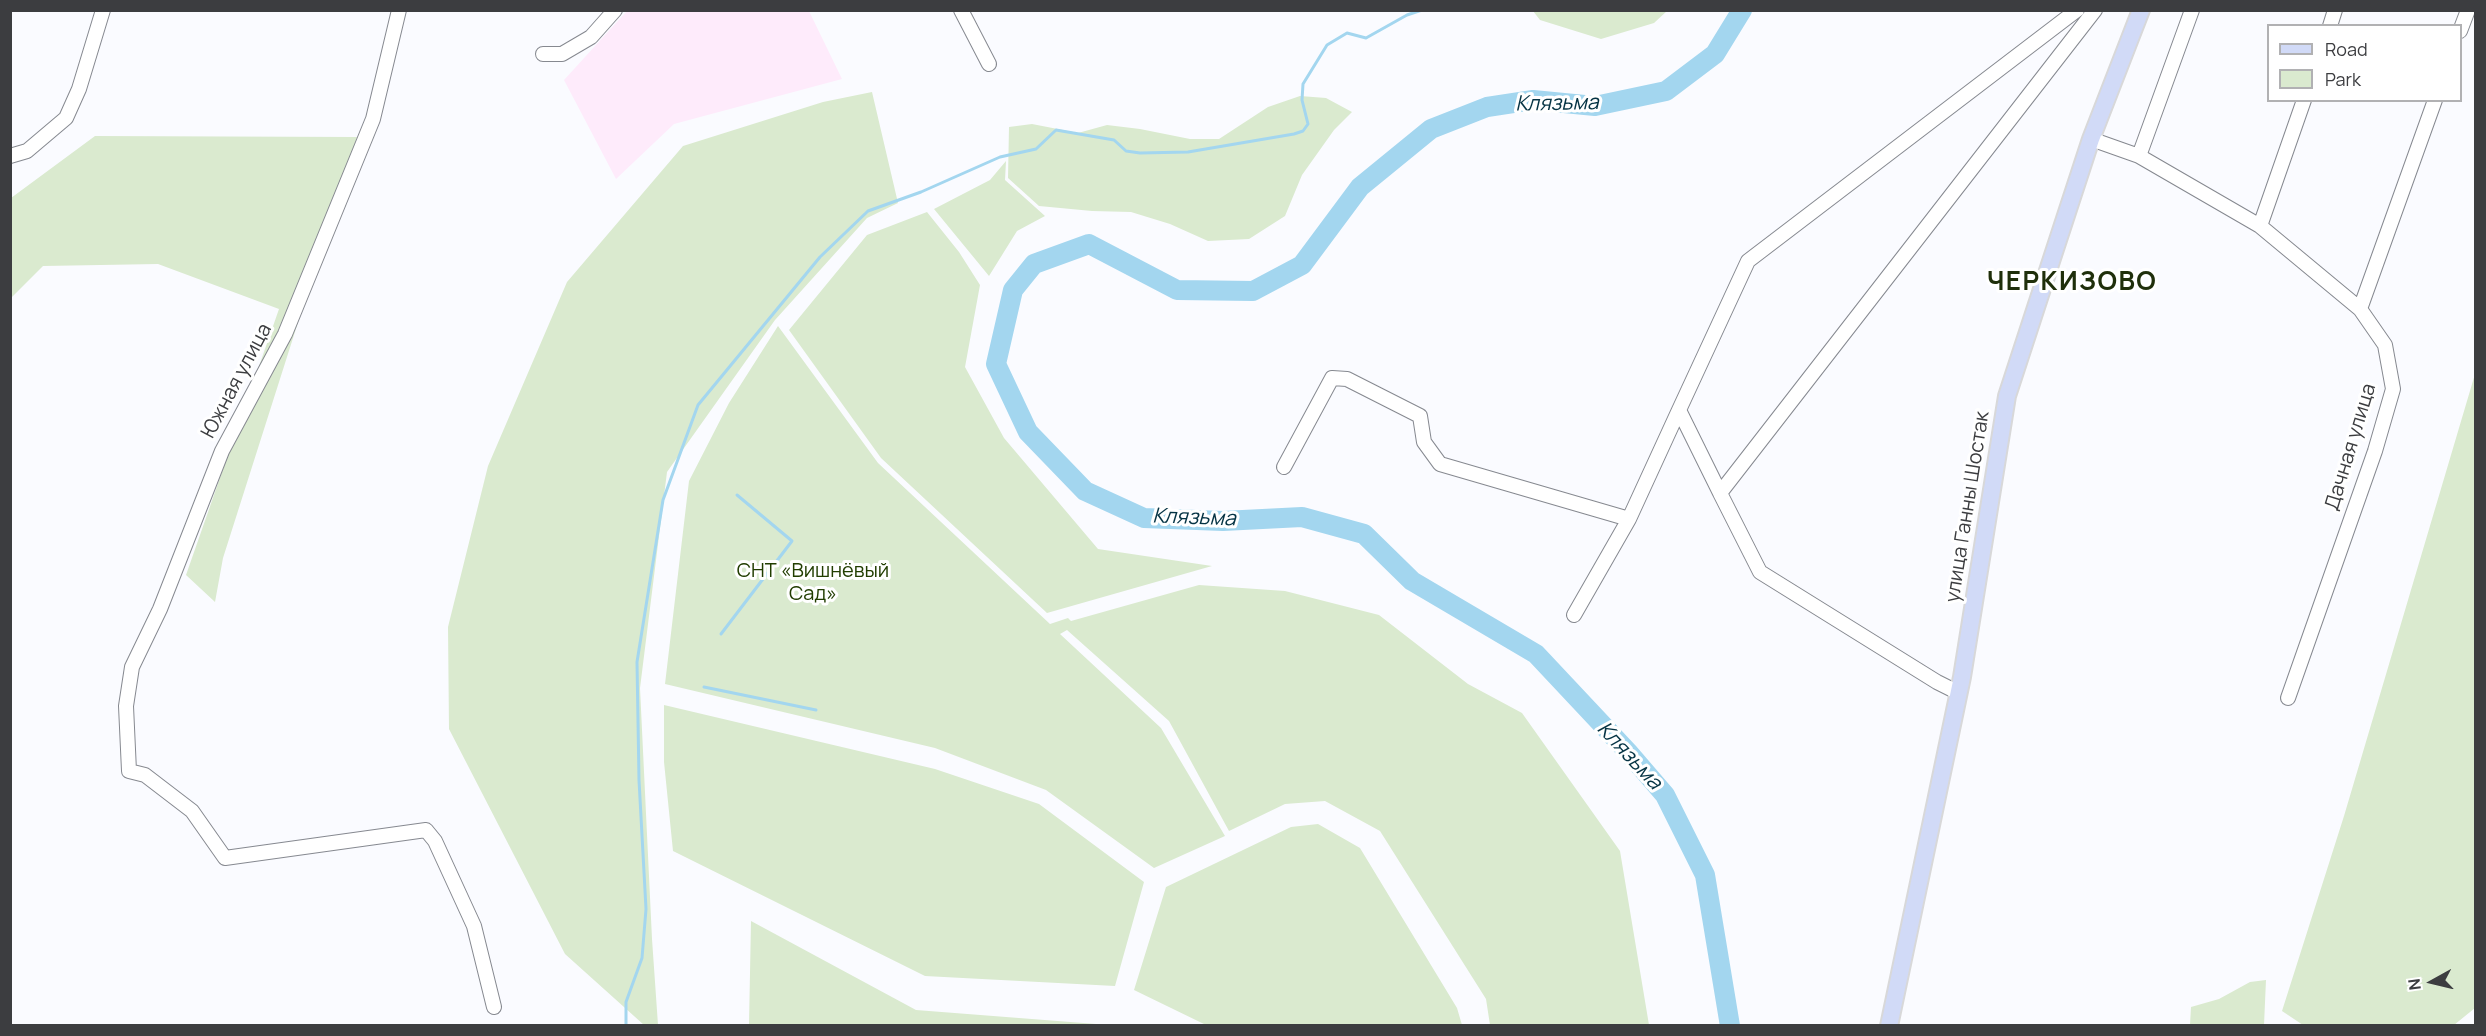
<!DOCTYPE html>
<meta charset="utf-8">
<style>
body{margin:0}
#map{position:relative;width:2486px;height:1036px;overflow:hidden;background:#fafbff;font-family:Manrope,sans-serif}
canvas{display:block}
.frame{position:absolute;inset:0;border:12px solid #3c3d40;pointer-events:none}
.legend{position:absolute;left:2267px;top:24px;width:195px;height:78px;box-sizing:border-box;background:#fff;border:2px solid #b1b1b3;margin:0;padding:8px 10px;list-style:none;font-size:18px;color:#3c3d40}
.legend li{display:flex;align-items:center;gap:12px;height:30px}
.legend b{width:30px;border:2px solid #b1b1b3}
.north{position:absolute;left:2402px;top:952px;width:60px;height:60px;-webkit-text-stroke:4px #fff;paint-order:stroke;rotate:262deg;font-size:16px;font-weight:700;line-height:24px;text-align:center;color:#3c3d40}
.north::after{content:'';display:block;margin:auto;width:21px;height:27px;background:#3c3d40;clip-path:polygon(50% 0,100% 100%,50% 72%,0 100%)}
</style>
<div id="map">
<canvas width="2486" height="1036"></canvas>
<div class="frame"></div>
<ul class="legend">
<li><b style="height:8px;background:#d1daf7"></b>Road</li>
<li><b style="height:16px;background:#daeacf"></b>Park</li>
</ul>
<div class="north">N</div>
</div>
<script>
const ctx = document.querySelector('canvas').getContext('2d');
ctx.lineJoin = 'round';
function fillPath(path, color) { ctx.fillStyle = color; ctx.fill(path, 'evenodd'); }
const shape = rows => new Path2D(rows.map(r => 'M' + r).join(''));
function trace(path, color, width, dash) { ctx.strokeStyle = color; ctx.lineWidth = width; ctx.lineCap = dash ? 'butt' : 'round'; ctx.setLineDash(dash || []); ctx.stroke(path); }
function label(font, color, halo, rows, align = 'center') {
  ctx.font = font + ' Manrope,sans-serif'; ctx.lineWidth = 6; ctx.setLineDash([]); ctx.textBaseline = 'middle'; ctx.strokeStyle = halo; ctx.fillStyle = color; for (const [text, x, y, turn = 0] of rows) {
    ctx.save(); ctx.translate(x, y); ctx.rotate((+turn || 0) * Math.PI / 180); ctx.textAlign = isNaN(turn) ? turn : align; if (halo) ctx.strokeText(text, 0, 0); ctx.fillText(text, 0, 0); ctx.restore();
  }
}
fillPath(shape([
 [627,11,809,11,842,79,674,124,616,179,564,80]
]), '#feebfb');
fillPath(shape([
 [1533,11,1667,11,1654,23,1601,39,1540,20],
 [872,92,898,203,867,218,775,320,667,472,640,688,652,939,658,1025,644,1025,565,954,449,729,448,627,488,466,567,282,683,146,823,102],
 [1300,96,1326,98,1352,112,1334,130,1302,175,1285,216,1249,239,1208,241,1170,224,1131,212,1092,211,1039,206,1008,178,1009,127,1032,124,1078,133,1107,125,1140,129,1190,139,1219,139,1268,107],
 [95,136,357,137,223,558,215,602,186,575,279,309,158,264,43,266,11,298,11,198],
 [1006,161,1005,180,1045,216,1017,231,989,276,934,209,990,180],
 [927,212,959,252,980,285,965,367,1004,438,1098,549,1212,566,1047,613,881,458,789,330,867,235],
 [778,326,878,463,1050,624,1068,618,1071,621,1199,585,1285,591,1379,615,1468,684,1522,713,1620,851,1649,1025,1490,1025,1486,999,1380,831,1325,801,1285,804,1229,831,1169,721,1067,630,1060,634,1161,728,1225,836,1154,868,1046,790,935,748,665,684,689,481,729,403],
 [2475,374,2475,1008,2454,1025,2303,1025,2282,1011,2344,816],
 [664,705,935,769,1039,804,1144,882,1115,986,925,976,673,851,664,762],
 [1318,824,1360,848,1457,1008,1462,1025,1206,1025,1134,990,1166,887,1291,827],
 [751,921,916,1010,1109,1025,749,1025],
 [2266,980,2264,1025,2190,1025,2191,1007,2219,999,2250,982]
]), '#daeacf');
trace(shape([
 [721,634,792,541,737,495],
 [704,687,816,710],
 [626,1026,626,1002,642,958,646,909,639,780,637,662,663,500,698,405,820,257,868,211,921,192,1000,157,1036,149,1056,130,1114,140,1126,151,1140,153,1188,152,1294,134,1303,131,1308,124,1302,100,1303,84,1327,45,1347,33,1366,38,1407,15,1422,10]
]), '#a3d6ef', 3);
trace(shape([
 [1730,1026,1705,875,1665,795,1628,752,1536,654,1412,581,1364,534,1302,517,1223,521,1144,518,1085,491,1028,432,996,364,1013,290,1034,264,1089,244,1177,290,1253,291,1302,265,1360,187,1431,129,1487,107,1533,100,1595,106,1666,91,1715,54,1742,10]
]), '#a3d6ef', 20);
const minor = shape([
 [399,10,373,119,285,334,222,451,160,609,132,667,126,706,129,771,145,775,192,811,225,858,426,830,435,841,474,926,494,1007],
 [961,10,989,64],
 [2077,10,1748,261,1679,410,1720,493,2095,10],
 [2330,26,2335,10],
 [2460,31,2468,10],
 [543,54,562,54,591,37,615,10],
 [2091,139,2139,156,2260,226,2360,309,2385,345,2393,389,2375,451,2288,698],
 [10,156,27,151,66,118,79,89,103,10],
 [2139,156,2192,10],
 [2260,226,2304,100],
 [2360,309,2435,100],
 [1284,467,1332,378,1347,379,1420,416,1424,442,1440,464,1629,519,1679,410],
 [1720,493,1760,572,1937,682,1959,693],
 [1574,615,1629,519]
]);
const major = shape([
 [1889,1026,1962,677,2007,396,2091,139,2141,10]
]);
trace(minor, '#868990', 16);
trace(major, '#d8d8d9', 20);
trace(minor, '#fff', 14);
trace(major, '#d1daf7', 16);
label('20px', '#3c3d40', '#fff', [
 ["Южная улица",237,381,-62],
 ["Дачная улица",2351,447,-73],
 ["улица Ганны Шостак",1968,507,-81]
]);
label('20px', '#213d00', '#fff', [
 ["СНТ «Вишнёвый",813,571],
 ["Сад»",813,594]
]);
label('italic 21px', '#053344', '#fff', [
 ["Клязьма",1557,104,-1],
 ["Клязьма",1194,518,2],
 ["Клязьма",1629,756,47]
]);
ctx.letterSpacing = '1.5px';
label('bold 26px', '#1f2f0b', '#fff', [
 ["ЧЕРКИЗОВО",2072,283]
]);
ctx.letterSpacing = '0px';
</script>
